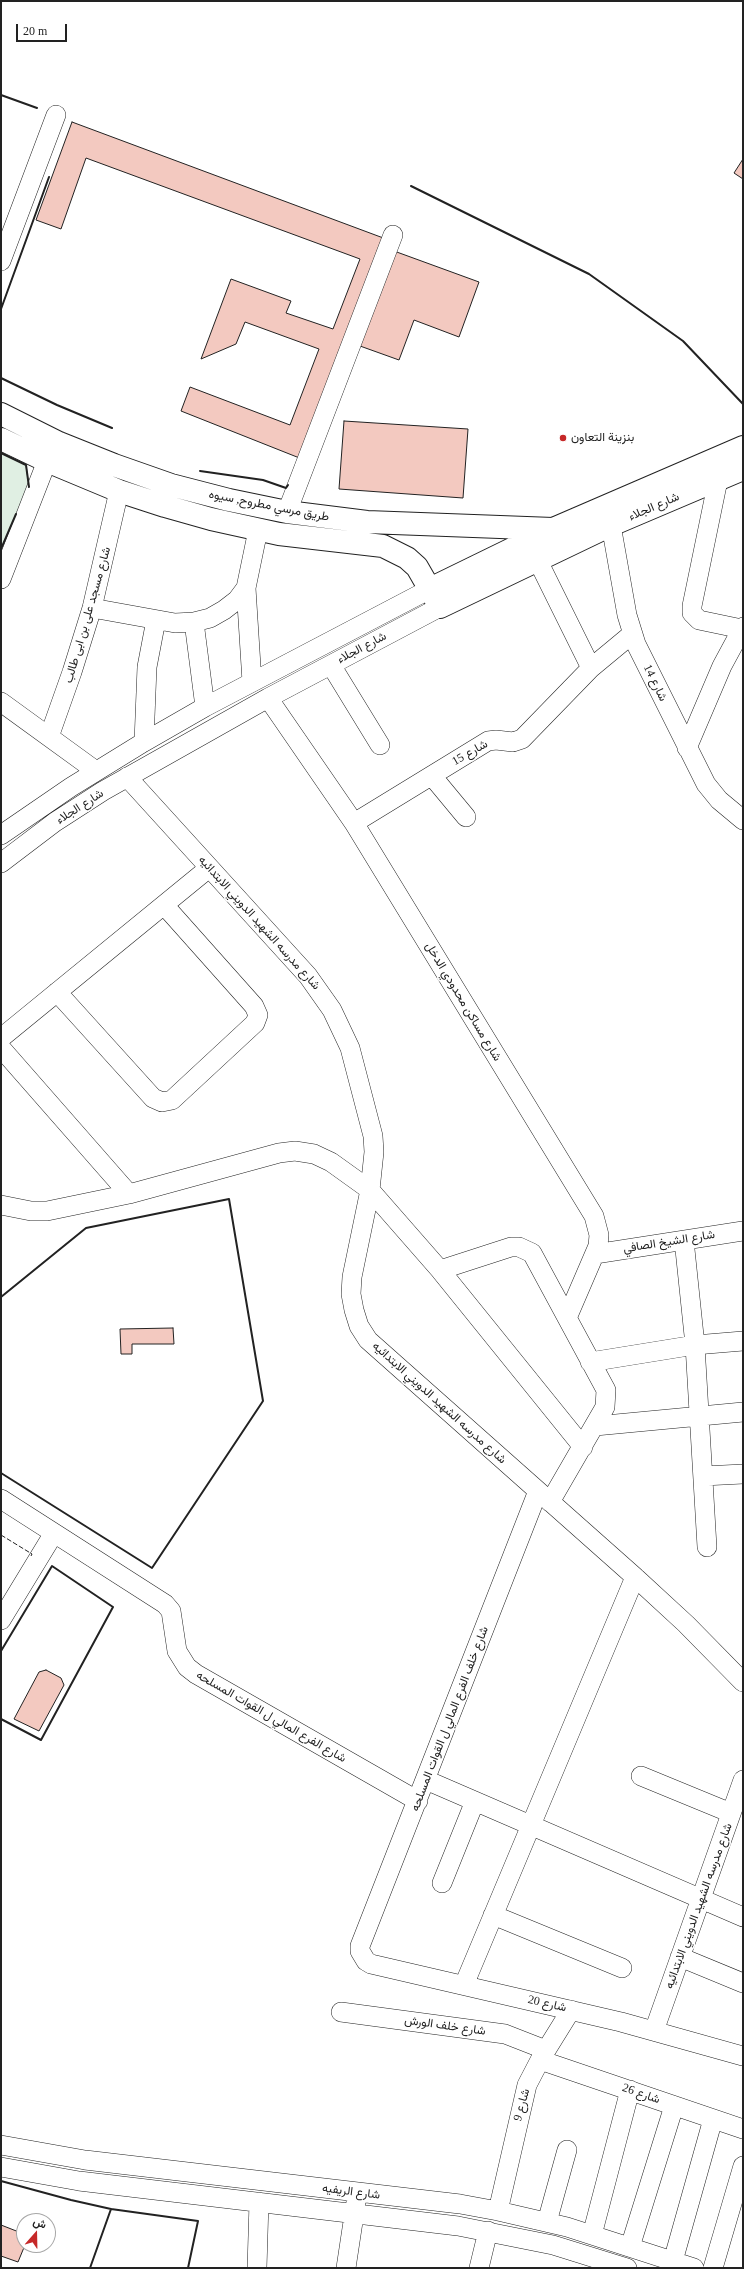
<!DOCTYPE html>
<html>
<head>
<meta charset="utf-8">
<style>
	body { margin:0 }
	#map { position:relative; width:744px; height:2269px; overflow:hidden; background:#fff; font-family:"Times New Roman",Vazirmatn,serif }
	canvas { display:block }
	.frame { position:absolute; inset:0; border:2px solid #222; pointer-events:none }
	.north { position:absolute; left:16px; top:2213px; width:40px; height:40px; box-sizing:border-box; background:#fff; border:1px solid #a7a7a7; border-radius:50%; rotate:20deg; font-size:11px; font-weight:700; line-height:16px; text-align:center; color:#222 }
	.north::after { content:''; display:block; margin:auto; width:14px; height:18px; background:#c62828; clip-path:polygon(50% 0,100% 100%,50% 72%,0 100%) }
	.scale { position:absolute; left:16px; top:24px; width:51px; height:18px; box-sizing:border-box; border:2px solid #222; border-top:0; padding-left:5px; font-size:12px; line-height:14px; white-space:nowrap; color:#222; -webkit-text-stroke:3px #fff; paint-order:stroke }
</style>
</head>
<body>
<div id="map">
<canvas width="744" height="2269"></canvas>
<div class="frame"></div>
<div class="north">ش</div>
<div class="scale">20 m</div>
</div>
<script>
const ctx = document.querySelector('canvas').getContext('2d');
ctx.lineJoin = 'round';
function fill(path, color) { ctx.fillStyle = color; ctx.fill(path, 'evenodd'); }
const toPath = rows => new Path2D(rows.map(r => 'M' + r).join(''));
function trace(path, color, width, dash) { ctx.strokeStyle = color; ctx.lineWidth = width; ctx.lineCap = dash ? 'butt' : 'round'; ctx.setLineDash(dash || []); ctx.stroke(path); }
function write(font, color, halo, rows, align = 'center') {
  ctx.font = font + ' "Times New Roman",Vazirmatn,serif'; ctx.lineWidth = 3; ctx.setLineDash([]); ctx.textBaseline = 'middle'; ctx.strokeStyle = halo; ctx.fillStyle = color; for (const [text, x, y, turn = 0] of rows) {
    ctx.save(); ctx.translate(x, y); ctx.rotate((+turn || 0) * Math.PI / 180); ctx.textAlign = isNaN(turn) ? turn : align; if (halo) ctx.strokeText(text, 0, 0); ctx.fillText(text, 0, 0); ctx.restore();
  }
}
const green = toPath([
	[1,453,26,465,29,487,1,549,1,453]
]);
fill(green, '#e0efe3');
trace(green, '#6f6f6f', 1);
const building = toPath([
	[72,122,386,239,302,459,181,411,190,387,290,425,319,349,245,322,236,344,201,359,231,279,291,301,286,313,333,329,360,259,86,158,61,229,36,220,72,122],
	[743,159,743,179,734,173,743,159],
	[394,251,479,282,459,337,414,320,399,360,360,346,394,251],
	[344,421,468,429,463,498,339,489,344,421],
	[173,1328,174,1344,132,1344,132,1354,121,1354,120,1329,173,1328],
	[46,1670,61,1678,64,1685,39,1731,14,1719,39,1672,46,1670],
	[1,2225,24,2234,25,2245,18,2262,1,2256,1,2225]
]);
fill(building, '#f3c9c0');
trace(building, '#222', 1);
const minor = toPath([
	[1,261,56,115],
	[718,480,692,606,692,613,699,620,742,629],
	[287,512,393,235],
	[611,525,627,615,636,644,706,784,719,800,743,820],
	[537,559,591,668],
	[1,579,47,461],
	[246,588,252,682],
	[92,608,175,623,194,622,210,618,224,610,237,600,246,588,258,530],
	[194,622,205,707],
	[331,665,380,745],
	[268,698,354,823,594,1216,599,1235,598,1246,567,1318],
	[1,702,96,771],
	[49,737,72,672,92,608,119,491],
	[144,742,147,667,156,620],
	[687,748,722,666,743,627],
	[432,776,466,817],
	[127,777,308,976,332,1010,350,1048,373,1136,374,1152,370,1190,352,1277,351,1294,354,1310,359,1326,368,1340,635,1577,686,1624,743,1682],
	[354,823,488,741,496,740,513,742,522,739,591,668,632,634],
	[1,835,71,787,144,742,205,707,430,589],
	[1,863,55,822,103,791,268,698,440,607],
	[57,992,153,1098,162,1102,172,1100,255,1023,258,1015,254,1006,164,905],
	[1,1038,209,868],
	[1,1048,129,1194],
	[1,1205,31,1211,47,1211,129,1194,279,1153,295,1151,314,1154,331,1162,370,1190,440,1270,583,1447],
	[684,1240,695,1345,707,1547],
	[595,1254,743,1231],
	[440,1270,511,1247,519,1247,532,1253,606,1390,605,1407,550,1502],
	[590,1362,695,1345,743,1341],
	[595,1426,743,1412],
	[703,1476,743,1474],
	[538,1491,360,1946,360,1951,366,1961,371,1964,621,2022,743,2056],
	[1,1499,165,1604,171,1611,177,1651,187,1667,196,1674,418,1801],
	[1,1620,54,1533],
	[641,1776,731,1813],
	[426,1780,743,1917],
	[442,1883,475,1801],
	[493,1915,622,1968],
	[680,1957,743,1983],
	[464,1985,635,1577],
	[341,2012,505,2034,546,2050],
	[654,2031,743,1780],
	[540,2060,743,2129],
	[1,2145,85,2160,460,2204,498,2211,567,2227,694,2268],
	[1,2167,79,2181,458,2226,553,2245,627,2268],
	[498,2211,527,2085,540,2060,571,2010],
	[547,2222,567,2150],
	[592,2235,630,2090],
	[630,2247,674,2106],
	[673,2261,713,2119],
	[257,2268,259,2202],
	[346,2268,356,2202],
	[479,2268,488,2231],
	[713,2268,743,2166]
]);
const major = toPath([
	[1,414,59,443,114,465,171,485,229,500,287,512,367,522,553,529],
	[1,439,47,461,119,491,165,506,211,519,279,534,383,546,407,558,417,567,440,607,611,525,743,469],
	[430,589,553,529,743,447]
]);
trace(minor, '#222', 20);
trace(major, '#222', 24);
trace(minor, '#fff', 19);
trace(major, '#fff', 22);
trace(toPath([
	[1,1535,32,1554,31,1556]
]), '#222', 1, [5, 2]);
trace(toPath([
	[1,95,37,108],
	[411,186,589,274,683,341,743,404],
	[1,309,49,177],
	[1,378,57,405,112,428],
	[1,453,26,465,29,487],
	[200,471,263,480,286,488,288,485],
	[1,549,16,514],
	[1,1297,86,1228,229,1199,263,1401,152,1568,1,1473],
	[1,1651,52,1566,113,1607,41,1740,1,1719],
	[1,2181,71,2200,111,2209,198,2221,188,2268],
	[90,2268,111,2209]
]), '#222', 2);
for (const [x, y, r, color] of [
	[563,438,4,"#c62828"]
]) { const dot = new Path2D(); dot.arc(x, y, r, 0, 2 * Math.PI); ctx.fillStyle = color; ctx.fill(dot); trace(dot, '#fff', 1.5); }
write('12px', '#222', '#fff', [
	["بنزينة التعاون",571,438]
], 'left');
write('12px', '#222', '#fff', [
	["طريق مرسي مطروح, سيوه",269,506,11],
	["شارع الجلاء",654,507,-23],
	["شارع مسجد على بن ابى طالب",88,615,-74],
	["شارع الجلاء",362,648,-28],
	["شارع 14",655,683,64],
	["شارع 15",470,753,-30],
	["شارع الجلاء",80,807,-33],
	["شارع مدرسه الشهيد الدويني الابتدائيه",259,923,48],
	["شارع مساكن محدودي الدخل",463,1002,59],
	["شارع الشيخ الصافي",669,1242,-9],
	["شارع مدرسه الشهيد الدويني الابتدائيه",439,1403,42],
	["شارع الفرع المالي ل القوات المسلحه",271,1717,30],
	["شارع خلف الفرع المالي ل القوات المسلحه",450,1719,-69],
	["شارع مدرسه الشهيد الدويني الابتدائيه",699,1906,-70],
	["شارع 20",547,2004,13],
	["شارع خلف الورش",445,2026,8],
	["شارع 26",641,2094,19],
	["شارع 9",522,2105,-75],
	["شارع الريفيه",351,2192,7]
]);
</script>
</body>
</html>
